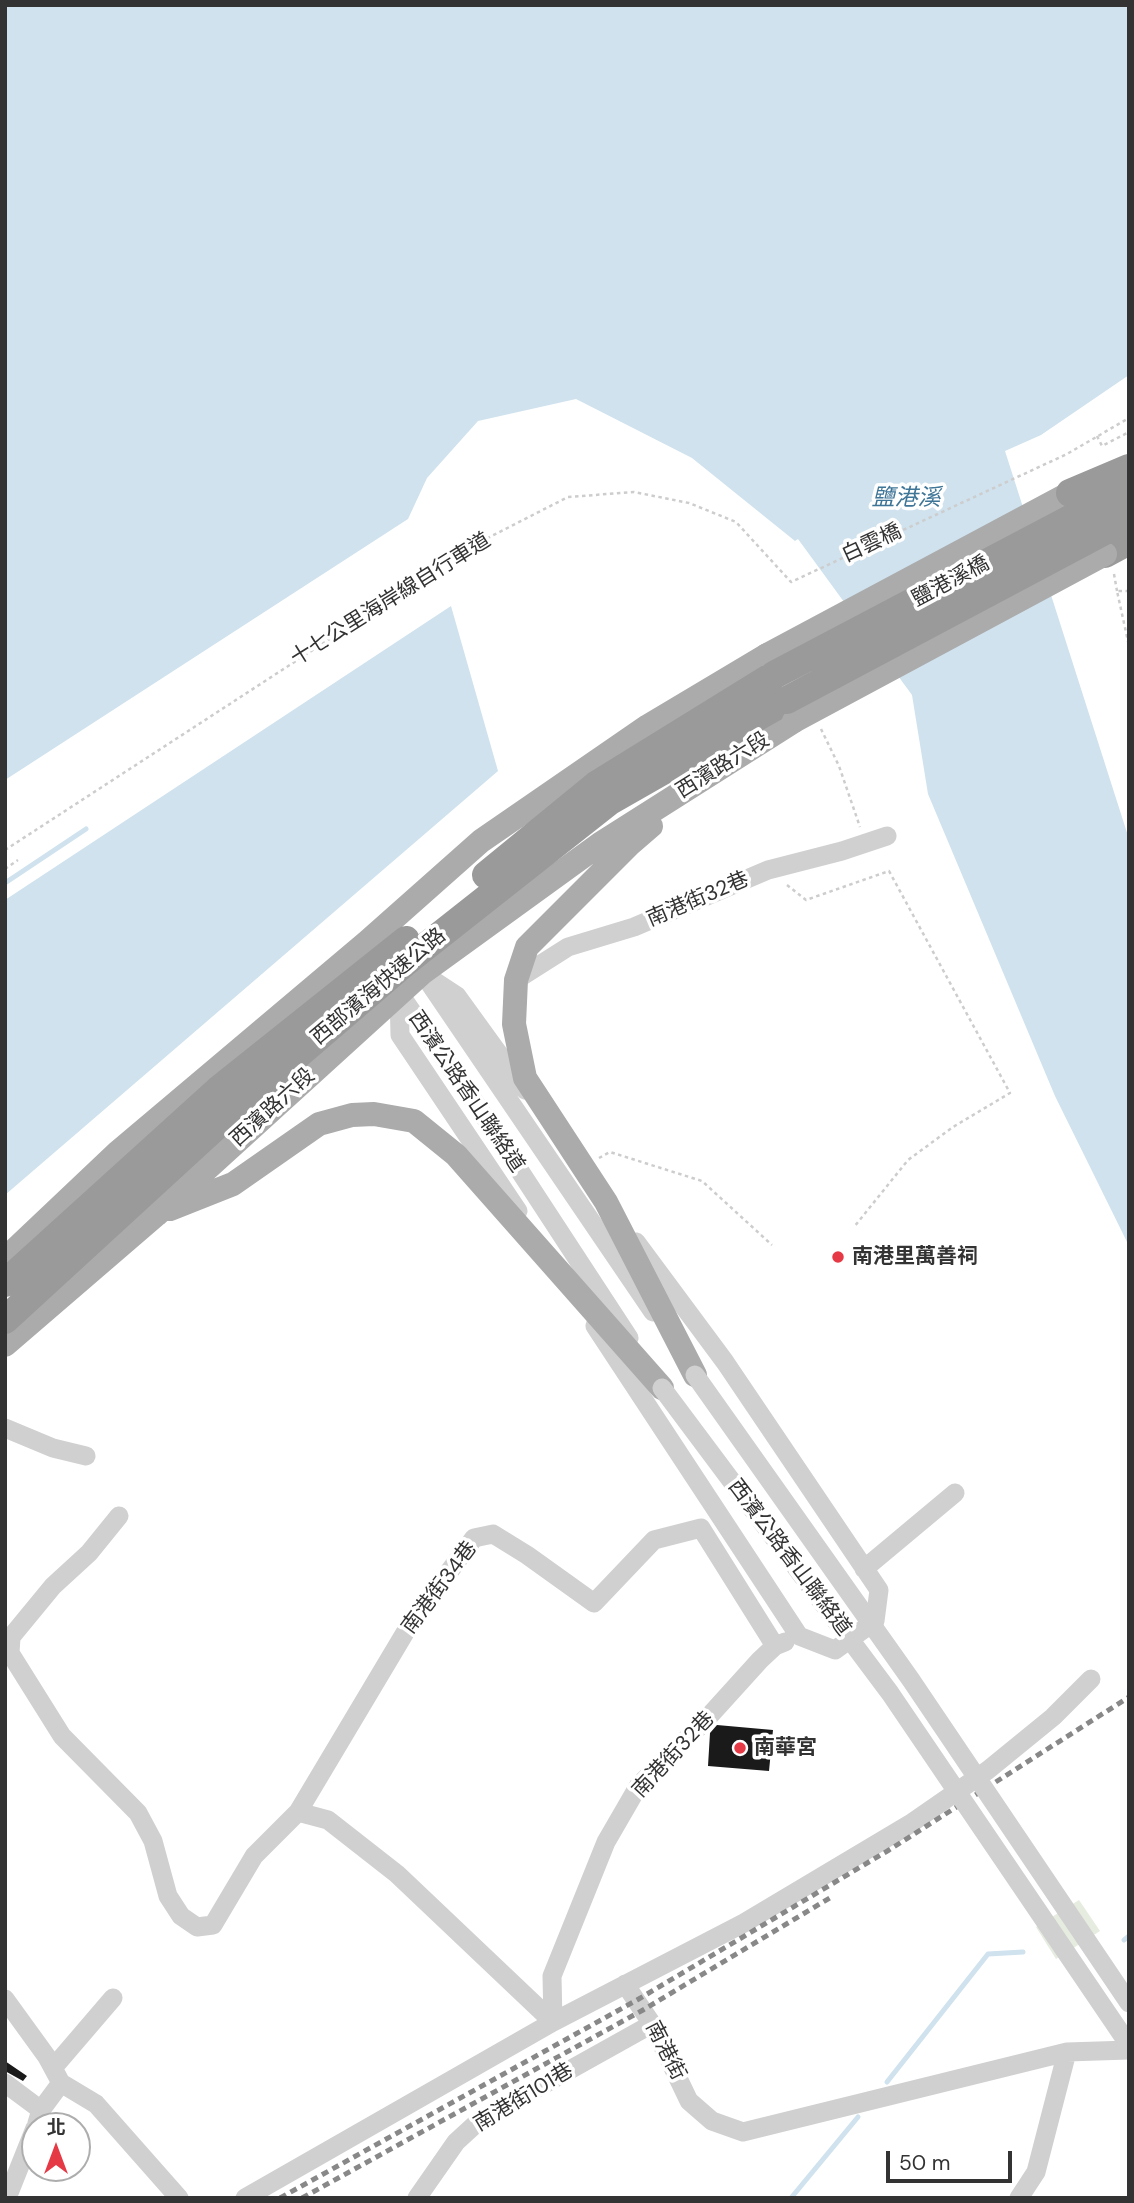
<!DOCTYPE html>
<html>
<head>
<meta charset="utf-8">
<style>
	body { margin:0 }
	#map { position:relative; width:1134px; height:2203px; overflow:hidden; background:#fff; font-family:"DM Sans","Noto Sans TC",sans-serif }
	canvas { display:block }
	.frame { position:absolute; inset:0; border:7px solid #333; pointer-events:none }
	.north { position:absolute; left:21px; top:2112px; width:70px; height:70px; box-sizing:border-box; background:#fff; border:2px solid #adadad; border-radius:50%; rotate:0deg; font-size:19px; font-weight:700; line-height:28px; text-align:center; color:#333 }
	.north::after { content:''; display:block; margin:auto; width:24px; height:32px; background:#e63946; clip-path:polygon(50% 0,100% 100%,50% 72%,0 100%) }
	.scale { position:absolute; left:886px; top:2151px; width:126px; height:32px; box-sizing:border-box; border:4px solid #333; border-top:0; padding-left:9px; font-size:21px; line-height:24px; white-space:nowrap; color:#333; -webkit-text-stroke:5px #fff; paint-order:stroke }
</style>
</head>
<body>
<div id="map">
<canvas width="1134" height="2203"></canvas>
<div class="frame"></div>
<div class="north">北</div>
<div class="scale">50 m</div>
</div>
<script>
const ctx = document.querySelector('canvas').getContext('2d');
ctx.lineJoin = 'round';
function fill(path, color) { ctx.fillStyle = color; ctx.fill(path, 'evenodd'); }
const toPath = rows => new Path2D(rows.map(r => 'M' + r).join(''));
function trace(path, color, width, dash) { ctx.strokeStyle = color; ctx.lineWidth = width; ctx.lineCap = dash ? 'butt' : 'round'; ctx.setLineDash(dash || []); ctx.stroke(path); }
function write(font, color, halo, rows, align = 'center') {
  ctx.font = font + ' "DM Sans","Noto Sans TC",sans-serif'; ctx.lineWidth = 7; ctx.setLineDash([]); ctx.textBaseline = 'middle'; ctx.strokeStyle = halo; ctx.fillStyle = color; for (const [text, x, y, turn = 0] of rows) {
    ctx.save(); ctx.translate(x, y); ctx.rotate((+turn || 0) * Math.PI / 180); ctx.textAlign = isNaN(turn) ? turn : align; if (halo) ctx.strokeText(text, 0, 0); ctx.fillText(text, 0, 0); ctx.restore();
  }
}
fill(toPath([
	[1079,1900,1100,1931,1056,1959,1036,1927]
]), '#e6ecdf');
fill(toPath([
	[5,5,1129,5,1129,375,1041,435,1005,451,1129,839,1129,1246,1055,1096,928,794,912,695,798,539,795,541,692,458,576,399,478,421,427,478,408,519,5,780],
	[451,606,498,771,5,1195,5,900]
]), '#cfe2ee');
trace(toPath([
	[5,883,86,829],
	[1124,1940,1129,1936],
	[887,2082,988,1954,1023,1952],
	[791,2198,858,2117]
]), '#cfe2ee', 5);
fill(toPath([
	[717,1725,773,1730,769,1771,708,1766,710,1733],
	[5,2061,27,2076,23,2081,5,2071]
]), '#1a1a1a');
trace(toPath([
	[1097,436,1102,446,1129,432],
	[1114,574,1117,591],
	[1129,591,1117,591,1129,646],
	[821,729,839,766,860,827],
	[5,850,476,544,568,497,634,492,689,503,736,522,791,582,1067,454,1129,418],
	[5,869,18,860],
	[787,885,806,900,889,871,1010,1093,953,1127,908,1160,854,1227],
	[599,1158,610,1152,702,1181,772,1245]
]), '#cdcdcd', 2.5, [3.5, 3.5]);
trace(toPath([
	[422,973,457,996,525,1090],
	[516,980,568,947,634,927,768,870,842,851,887,836],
	[428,981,653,1312],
	[399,993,400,1035,518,1211],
	[399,993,478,1107,629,1338],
	[595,1326,799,1636,835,1650,875,1621,879,1590,725,1362,636,1242],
	[5,1428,53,1448,86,1456],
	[119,1516,89,1553,53,1586,11,1637,10,1653,62,1736,138,1813,153,1841,168,1896,181,1916,197,1927,213,1925,254,1856,298,1812,328,1820,397,1874,553,2022],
	[864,1569,955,1493],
	[298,1812,409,1626,474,1538,493,1534,527,1555,594,1603,654,1540,701,1528,775,1646],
	[625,1984,652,2024,689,2101,712,2121,743,2132,1067,2052,1129,2050],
	[5,1999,47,2057,61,2083],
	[553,2022,552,1976,606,1842,639,1785,702,1724,760,1660,775,1646,785,1642],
	[53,2068,113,1998],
	[5,2083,41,2110,37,2123],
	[41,2110,61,2083,96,2104,179,2198],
	[7,2198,35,2128],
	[245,2198,553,2022,744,1923,910,1824,988,1770,1053,1717,1091,1679],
	[417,2198,456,2142,480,2120,652,2024],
	[1019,2198,1036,2172,1067,2052]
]), '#d0d0d0', 19);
trace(toPath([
	[651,826,629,845,527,947,516,980,514,1024,525,1078,606,1202,695,1375],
	[170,1209,233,1184,319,1124,352,1115,374,1114,414,1121,456,1155,662,1388],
	[5,1259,117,1153,366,943,481,841,648,726,767,655],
	[5,1345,156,1215,422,973,600,844,794,721]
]), '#ababab', 24);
trace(toPath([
	[1105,554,1129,541],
	[486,875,596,785,774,675],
	[5,1283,218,1090,406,940],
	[5,1320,235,1109,406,962,610,801,787,700]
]), '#9a9a9a', 28);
trace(toPath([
	[280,2198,637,2000,889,1850,1129,1697],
	[302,2198,643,2010,833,1896]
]), '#888', 5, [7, 5]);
trace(toPath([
	[695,1375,911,1680,1129,2003],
	[662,1388,890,1693,1129,2045]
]), '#d0d0d0', 19);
trace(toPath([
	[767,655,1070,493],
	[794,721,1105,554]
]), '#ababab', 24);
trace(toPath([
	[1070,493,1129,468],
	[774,675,1129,488],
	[787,700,1129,518]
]), '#9a9a9a', 28);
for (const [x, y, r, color] of [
	[838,1257,7,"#e63946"],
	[740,1748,7,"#e63946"]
]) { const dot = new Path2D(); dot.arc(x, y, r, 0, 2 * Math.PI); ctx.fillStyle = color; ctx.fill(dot); trace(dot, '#fff', 2.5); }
write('21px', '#333', '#fff', [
	["白雲橋",872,544,-25],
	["鹽港溪橋",951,582,-28],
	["十七公里海岸線自行車道",391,600,-32],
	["西濱路六段",723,766,-32],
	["南港街32巷",698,900,-23],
	["西部濱海快速公路",379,987,-40],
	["西濱公路香山聯絡道",466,1092,56],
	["西濱路六段",273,1108,-42],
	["西濱公路香山聯絡道",789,1558,53],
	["南港街34巷",440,1588,-53],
	["南港街32巷",674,1755,-47],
	["南港街",665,2051,63],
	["南港街101巷",524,2098,-31]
]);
write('bold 21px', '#333', '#fff', [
	["南港里萬善祠",852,1257],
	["南華宮",754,1748]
], 'left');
write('italic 23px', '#3f7597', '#fff', [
	["鹽港溪",906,499]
]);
</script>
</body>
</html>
